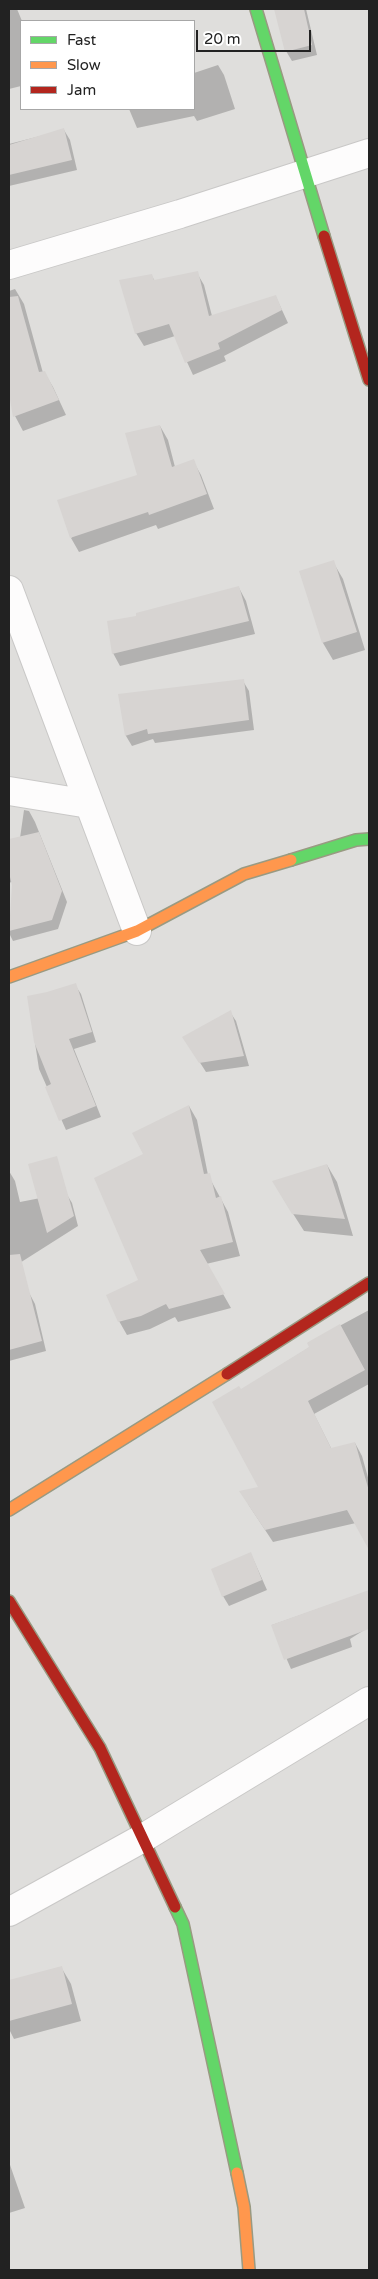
<!DOCTYPE html>
<html>
<head>
<meta charset="utf-8">
<style>
	body { margin:0 }
	#map { position:relative; width:378px; height:2279px; overflow:hidden; background:#f0eeeb; font-family:"Varela Round",sans-serif }
	canvas { display:block }
	.frame { position:absolute; inset:0; border:10px solid #222; pointer-events:none }
	.legend { position:absolute; left:20px; top:20px; width:175px; height:90px; box-sizing:border-box; background:#fff; border:1px solid #a7a7a7; margin:0; padding:6px 9px; list-style:none; font-size:15px; color:#222 }
	.legend li { display:flex; align-items:center; gap:10px; height:25px }
	.legend b { width:25px; border:1px solid #a7a7a7 }
	.scale { position:absolute; left:196px; top:30px; width:115px; height:22px; box-sizing:border-box; border:2px solid #222; border-top:0; padding-left:6px; font-size:15px; line-height:18px; white-space:nowrap; color:#222; -webkit-text-stroke:4px #fff; paint-order:stroke }
</style>
</head>
<body>
<div id="map">
<canvas width="378" height="2279"></canvas>
<div class="frame"></div>
<ul class="legend">
<li><b style="height:6px;background:#63d668"></b>Fast</li>
<li><b style="height:6px;background:#ff974d"></b>Slow</li>
<li><b style="height:6px;background:#b3261e"></b>Jam</li>
</ul>
<div class="scale">20 m</div>
</div>
<script>
const ctx = document.querySelector('canvas').getContext('2d');
ctx.lineJoin = 'round';
function fill(path, color) { ctx.fillStyle = color; ctx.fill(path, 'evenodd'); }
const toPath = rows => new Path2D(rows.map(r => 'M' + r).join(''));
function trace(path, color, width, dash) { ctx.strokeStyle = color; ctx.lineWidth = width; ctx.lineCap = dash ? 'butt' : 'round'; ctx.setLineDash(dash || []); ctx.stroke(path); }
fill(toPath([
	[9,9,369,9,369,2270,9,2270],
	[21,21,194,21,194,109,21,109]
]), '#dfdedc');
fill(toPath([
	[9,9,17,9,22,21,21,86,9,89],
	[276,9,306,9,317,55,292,61,286,51],
	[218,65,224,75,235,109,197,121,194,116,137,128,129,109,194,109,194,73],
	[64,130,70,140,77,170,9,186,9,144],
	[197,273,204,285,212,316,276,297,288,323,224,356,226,361,193,375,175,336,144,346,136,333,151,275,155,281],
	[15,289,24,304,43,373,44,372,53,387,66,415,23,431,15,416,9,388,9,291],
	[160,426,168,440,175,467,193,461,201,475,214,509,158,529,156,525,79,552,71,538,139,476],
	[333,562,343,579,365,650,333,660,323,643,301,572],
	[239,588,246,601,255,634,120,666,113,653,138,617],
	[243,681,249,691,254,730,155,743,153,739,132,746,126,736,120,696],
	[24,810,29,811,35,822,67,902,58,929,13,941,9,933,14,881,9,883,9,840,20,838],
	[75,985,81,994,96,1042,74,1049,101,1117,66,1130,39,1069,28,997,47,994],
	[230,1012,236,1021,249,1066,206,1072,190,1047],
	[189,1106,197,1120,208,1175,228,1212,240,1256,206,1264,231,1308,178,1322,175,1317,150,1329,127,1335,119,1321,140,1281,144,1154],
	[327,1165,337,1182,353,1236,304,1231,283,1198],
	[9,1171,15,1181,20,1202,66,1193,72,1203,78,1226,15,1266,35,1304,46,1351,9,1361],
	[369,1310,369,1384,314,1414,332,1450,355,1443,362,1456,369,1481,369,1520,273,1542,248,1504,260,1487,240,1391,310,1347,308,1343],
	[251,1554,267,1590,229,1606,223,1596],
	[369,1591,369,1627,350,1639,352,1647,291,1669,272,1625],
	[61,1967,71,1984,81,2021,14,2039,9,2029,9,1981],
	[9,2162,25,2208,9,2213]
]), '#0003');
fill(toPath([
	[274,9,304,9,312,45,285,52],
	[64,128,72,160,9,175,9,145],
	[198,271,209,316,276,295,282,310,218,343,220,349,185,363,169,324,135,334,119,280,152,274,154,280],
	[18,296,39,372,45,371,59,400,13,417,9,394,9,297],
	[160,425,172,467,194,459,207,494,149,515,148,512,70,538,57,500,137,475,125,433],
	[334,560,357,632,322,643,299,571],
	[239,586,249,621,112,654,107,621,136,616,136,613],
	[244,679,249,720,148,734,147,729,125,736,118,694],
	[39,832,62,891,52,920,9,931,12,885,9,873,9,839],
	[76,983,92,1032,69,1039,96,1106,59,1121,45,1087,51,1084,34,1042,27,996,47,992],
	[231,1010,244,1056,199,1063,182,1037],
	[189,1105,204,1174,210,1173,216,1198,221,1196,233,1242,200,1250,225,1294,169,1309,166,1304,141,1316,118,1322,106,1295,138,1280,94,1178,143,1154,132,1133],
	[57,1156,74,1216,47,1233,28,1164],
	[327,1164,345,1219,292,1214,272,1181],
	[20,1254,42,1341,9,1350,9,1255],
	[340,1324,365,1370,308,1401,331,1448,355,1442,369,1491,369,1550,347,1510,265,1530,239,1491,258,1487,212,1402,239,1386,241,1389,309,1347,307,1343,310,1341],
	[251,1552,262,1580,222,1597,211,1569],
	[369,1590,369,1629,284,1660,271,1625],
	[62,1966,72,2004,9,2021,9,1980]
]), '#d7d4d2');
const street = toPath([
	[9,265,180,214,369,153],
	[9,590,137,931],
	[9,791,89,804],
	[9,1912,143,1838,369,1701]
]);
const fast = toPath([
	[256,9,324,236],
	[291,860,356,840,369,839],
	[175,1907,183,1924,237,2173]
]);
const slow = toPath([
	[9,977,137,931,244,874,291,860],
	[9,1510,227,1374],
	[237,2173,244,2207,249,2270]
]);
const jam = toPath([
	[324,236,369,380],
	[227,1374,369,1283],
	[9,1601,100,1748,175,1907]
]);
trace(street, '#c9c8c7', 30);
trace(fast, '#999a82', 14);
trace(slow, '#999a82', 14);
trace(jam, '#999a82', 14);
trace(street, '#fdfcfc', 28);
trace(fast, '#63d668', 11);
trace(slow, '#ff974d', 11);
trace(jam, '#b3261e', 11);
</script>
</body>
</html>
